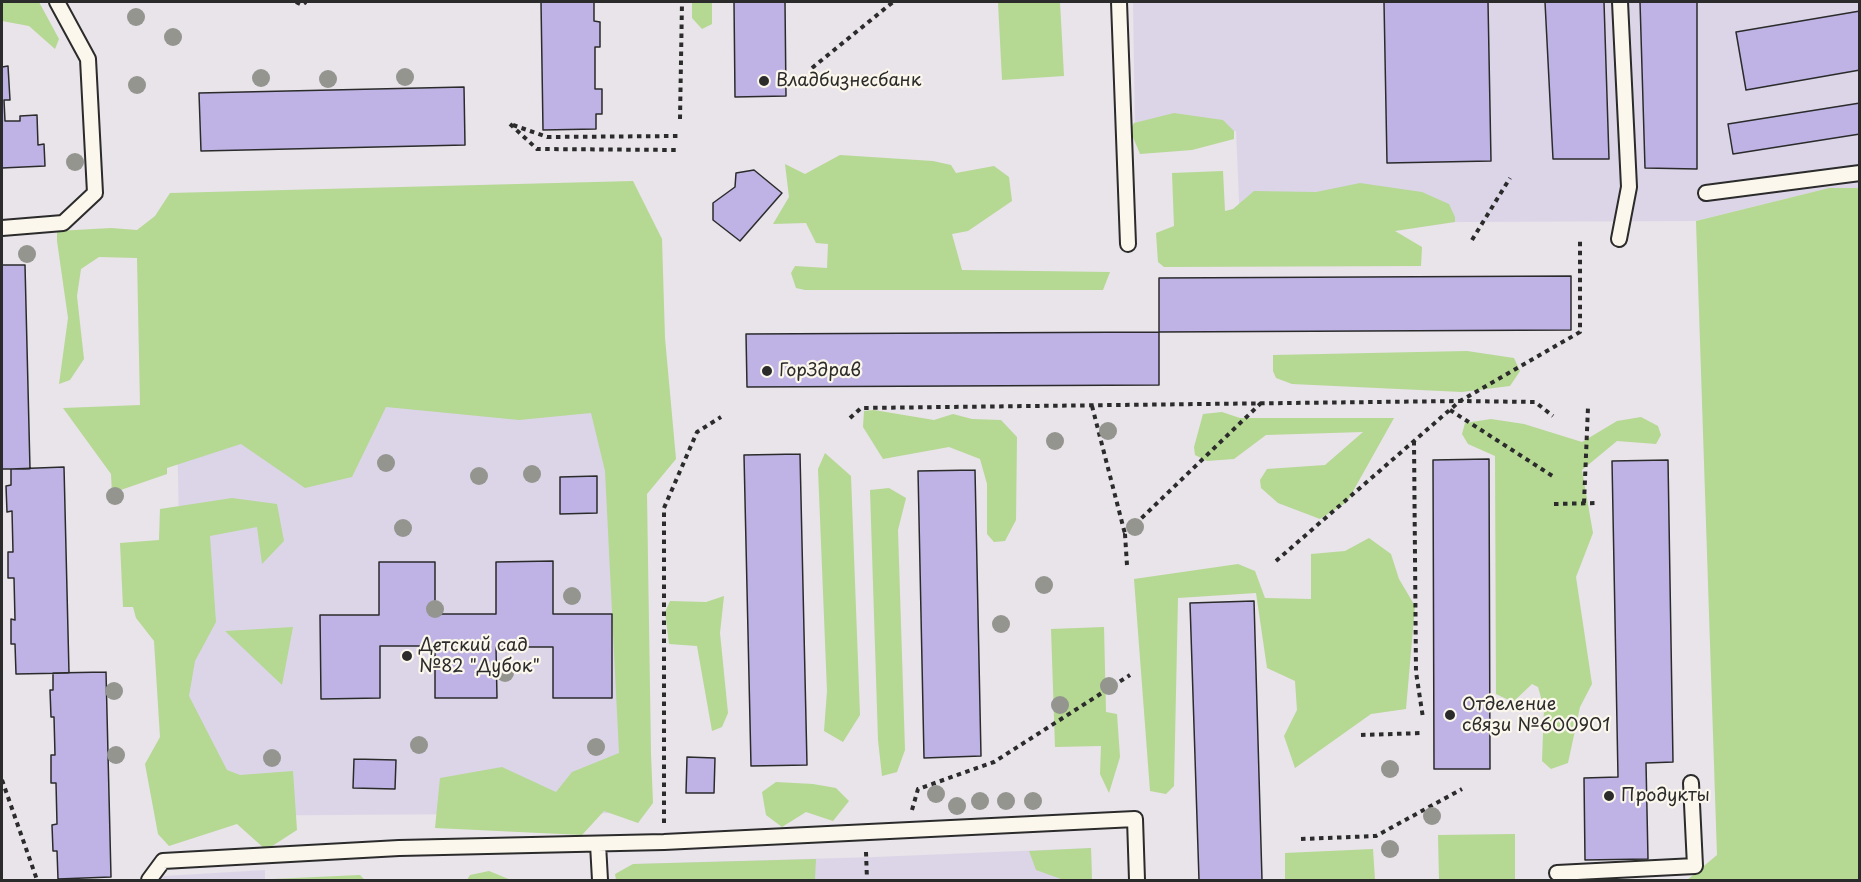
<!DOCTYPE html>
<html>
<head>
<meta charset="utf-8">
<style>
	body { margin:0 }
	#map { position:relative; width:1861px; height:882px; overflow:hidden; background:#e9e3ea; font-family:"Playpen Sans",sans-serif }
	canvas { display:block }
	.frame { position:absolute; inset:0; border:3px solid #2b2b2b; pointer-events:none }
</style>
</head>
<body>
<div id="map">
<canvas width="1861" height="882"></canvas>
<div class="frame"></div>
</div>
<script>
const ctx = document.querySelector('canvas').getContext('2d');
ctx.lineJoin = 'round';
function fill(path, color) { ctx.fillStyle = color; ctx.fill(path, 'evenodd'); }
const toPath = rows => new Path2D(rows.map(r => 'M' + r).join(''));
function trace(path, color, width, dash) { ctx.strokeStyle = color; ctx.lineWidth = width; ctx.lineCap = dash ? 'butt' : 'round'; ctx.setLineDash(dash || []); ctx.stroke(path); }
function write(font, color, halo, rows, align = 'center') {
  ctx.font = font + ' "Playpen Sans",sans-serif'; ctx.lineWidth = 4.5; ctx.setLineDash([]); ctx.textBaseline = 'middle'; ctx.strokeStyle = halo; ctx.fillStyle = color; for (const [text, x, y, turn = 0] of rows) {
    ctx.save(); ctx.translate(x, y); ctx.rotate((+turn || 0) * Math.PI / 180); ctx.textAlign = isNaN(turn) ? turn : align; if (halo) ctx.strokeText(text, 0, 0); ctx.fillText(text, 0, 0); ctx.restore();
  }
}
fill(toPath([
	[1133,2,1859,2,1859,188,1829,188,1696,221,1240,223,1236,131,1135,133],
	[635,361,631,813,184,816,176,363],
	[1091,848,1092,880,633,880,633,864,875,857],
	[265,870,265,880,161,880,164,876]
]), '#dcd5e8');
fill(toPath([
	[2,2,39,2,59,39,55,49,29,26,2,21],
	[692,2,712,2,712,24,702,29,692,18],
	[998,2,1060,2,1064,76,1002,80],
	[1174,113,1223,120,1234,131,1234,139,1192,150,1140,154,1130,130,1134,123],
	[840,155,933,161,951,165,956,173,994,166,1009,177,1012,201,968,231,952,234,962,270,1110,272,1103,290,805,290,796,288,791,273,795,266,827,268,828,244,816,243,806,223,773,224,789,197,785,164,805,174],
	[1223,171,1225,211,1233,209,1254,191,1316,192,1360,183,1422,192,1449,204,1455,217,1455,222,1395,231,1422,247,1421,266,1164,267,1158,262,1156,233,1174,226,1172,173],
	[633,181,662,239,665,338,676,459,647,494,651,754,653,803,638,823,604,811,582,835,435,828,440,778,502,767,556,792,572,772,619,753,605,471,591,413,519,420,386,407,352,477,305,488,241,444,167,468,167,474,112,493,111,474,63,408,140,405,137,258,99,257,81,269,77,296,84,359,70,380,59,384,68,318,57,241,57,231,111,228,137,230,155,216,170,193],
	[1829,188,1859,188,1859,880,1687,880,1717,855,1696,221],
	[1467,351,1514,358,1520,371,1510,386,1462,392,1292,384,1276,378,1273,371,1273,355],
	[874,410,934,420,953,414,972,419,1001,420,1017,437,1016,520,1005,541,994,542,987,534,987,484,980,459,949,447,883,459,863,427,864,411],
	[1222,412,1240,418,1394,418,1347,502,1320,519,1278,503,1261,488,1260,480,1267,469,1325,465,1363,432,1266,435,1234,459,1207,461,1195,455,1194,447,1203,414],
	[1641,417,1658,426,1661,435,1656,444,1617,441,1582,470,1593,533,1576,577,1592,684,1580,707,1568,763,1551,769,1542,761,1544,708,1538,687,1532,684,1513,702,1496,694,1495,456,1468,444,1462,434,1465,423,1491,419,1524,424,1582,442,1617,421],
	[825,453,851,476,860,715,843,742,824,731,827,691,818,469],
	[889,488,906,498,898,530,905,750,897,772,882,776,878,740,870,490],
	[232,498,277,504,284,541,262,564,257,527,210,536,216,622,195,661,189,696,227,770,240,775,293,771,297,830,266,850,237,824,169,846,158,834,145,764,160,737,154,641,136,618,133,607,123,607,120,543,159,540,160,509],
	[1369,538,1391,554,1399,579,1415,606,1406,709,1371,714,1295,768,1284,736,1297,710,1295,681,1267,668,1256,593,1178,598,1174,786,1166,794,1150,791,1134,579,1238,564,1255,571,1265,598,1311,599,1311,554,1345,551],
	[724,596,720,633,728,713,722,727,712,731,697,646,669,644,665,612,670,601,706,602],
	[293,627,282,685,225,631],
	[1104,627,1106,712,1117,714,1120,757,1109,793,1100,774,1101,746,1055,747,1051,629],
	[776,782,813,784,836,788,849,801,833,821,806,812,782,827,766,815,762,792],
	[1515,834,1515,880,1439,880,1438,835],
	[1091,848,1092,880,1061,880,1061,879,1036,870,1029,851],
	[1373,849,1375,880,1285,880,1285,853],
	[816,859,815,880,616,880,615,874,633,864],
	[489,871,511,880,467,880,470,875],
	[360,875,365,880,271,880,272,879]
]), '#b5d893');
const building = toPath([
	[541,2,594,2,594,21,600,22,600,47,595,47,595,89,602,89,602,114,596,114,596,129,543,130,541,2],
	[734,2,785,2,786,96,735,97,734,2],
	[1384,2,1488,2,1491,161,1387,163,1384,2],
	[1545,2,1604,2,1609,159,1553,159,1545,2],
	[1640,2,1697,2,1697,169,1645,168,1640,2],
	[1860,11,1860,70,1746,90,1736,32,1860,11],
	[8,66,10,100,4,100,5,121,20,121,20,116,37,115,38,145,44,144,45,166,2,168,2,67,8,66],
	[464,87,465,145,201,151,199,93,464,87],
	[1860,103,1860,134,1733,154,1728,124,1860,103],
	[754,170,782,193,740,241,713,220,713,203,735,187,736,173,754,170],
	[2,265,25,265,30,469,2,469,2,265],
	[1571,276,1571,330,1159,332,1159,278,1571,276],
	[1159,332,1159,385,747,387,746,334,1159,332],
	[800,454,807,765,751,766,744,455,800,454],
	[1489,459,1490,769,1434,769,1433,460,1489,459],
	[1668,460,1673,762,1646,763,1648,859,1585,860,1584,778,1618,777,1612,461,1668,460],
	[64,467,69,673,16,674,15,644,11,644,11,619,15,620,14,578,8,578,8,552,13,552,12,511,7,512,6,486,11,485,11,469,64,467],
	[975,470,981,756,924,758,918,471,975,470],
	[597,476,597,513,560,514,560,477,597,476],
	[553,561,553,614,612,614,612,698,553,698,553,647,496,647,497,698,435,698,435,646,380,646,380,698,321,699,320,615,379,615,379,562,435,562,435,614,496,614,496,562,553,561],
	[1254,601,1262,880,1199,880,1190,603,1254,601],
	[106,672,111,877,58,879,57,851,53,851,52,825,57,824,56,783,51,783,51,755,55,755,54,717,51,717,50,690,53,690,53,673,106,672],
	[687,757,715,758,714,793,686,793,687,757],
	[354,759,396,760,395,789,353,788,354,759]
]);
fill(building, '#beb3e4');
trace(building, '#2b2b2b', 1.5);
const service = toPath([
	[1119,2,1128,244],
	[1706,193,1860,173],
	[2,228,63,223,95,193,88,59,57,2],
	[1619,239,1629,187,1620,2],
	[598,844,600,880],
	[1557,873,1695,866,1691,783],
	[149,880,163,861,399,848,664,842,1135,819,1137,880]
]);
trace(service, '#2b2b2b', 18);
trace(toPath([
	[296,2,302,5,306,2],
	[812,68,893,2],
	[680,119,682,2],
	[510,124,537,149,679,150],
	[513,125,547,137,679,136],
	[1472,240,1510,178],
	[1092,406,1125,534],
	[1450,410,1554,477],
	[850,418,861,408,1460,401,1535,402,1553,416],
	[1414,441,1416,672,1423,718],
	[1584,503,1588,407],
	[1554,504,1599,503],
	[1276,561,1460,401,1580,332,1580,239],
	[1127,565,1125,534,1261,403],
	[1361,735,1423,733],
	[2,780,37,880],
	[912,810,918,789,994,762,1130,675],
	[664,823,664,508,697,432,721,417],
	[1301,839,1376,836,1462,789],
	[866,852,867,880]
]), '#2b2b2b', 4, [4.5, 4.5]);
trace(service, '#fbf7ec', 14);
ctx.fillStyle = '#94958f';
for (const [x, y] of [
	[136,17],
	[173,37],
	[405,77],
	[261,78],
	[328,79],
	[137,85],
	[75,162],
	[27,254],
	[1108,431],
	[1055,441],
	[386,463],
	[532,474],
	[479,476],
	[115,496],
	[1135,527],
	[403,528],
	[1044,585],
	[572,596],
	[435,609],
	[1001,624],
	[505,673],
	[1109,686],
	[114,691],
	[1060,705],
	[419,745],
	[596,747],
	[116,755],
	[272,758],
	[1390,769],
	[936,794],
	[980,801],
	[1006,801],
	[1033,801],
	[957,806],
	[1432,816],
	[1390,849]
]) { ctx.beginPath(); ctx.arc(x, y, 9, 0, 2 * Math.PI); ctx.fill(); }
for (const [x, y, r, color] of [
	[764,81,6,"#2b2b2b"],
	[767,371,6,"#2b2b2b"],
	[407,656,6,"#2b2b2b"],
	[1450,715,6,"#2b2b2b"],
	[1609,796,6,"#2b2b2b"]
]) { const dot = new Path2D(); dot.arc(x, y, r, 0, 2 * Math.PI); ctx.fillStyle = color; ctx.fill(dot); trace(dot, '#fbf7ec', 2); }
write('18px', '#2b2b2b', '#fbf7ec', [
	["Владбизнесбанк",776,81],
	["ГорЗдрав",779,371],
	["Детский сад",419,646],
	["№82 \"Дубок\"",419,667],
	["Отделение",1462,705],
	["связи №600901",1462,726],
	["Продукты",1621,796]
], 'left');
</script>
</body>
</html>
